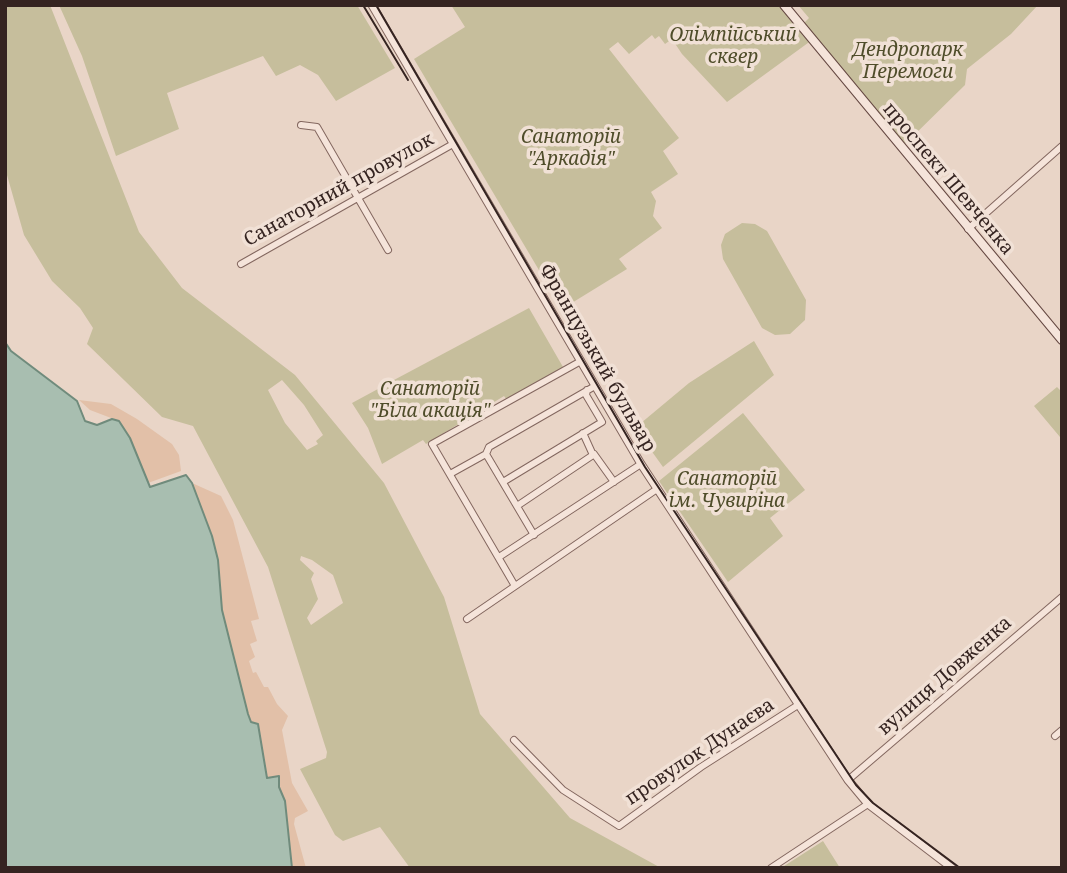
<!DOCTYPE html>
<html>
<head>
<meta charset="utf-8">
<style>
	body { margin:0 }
	#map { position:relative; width:1067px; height:873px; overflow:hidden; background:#e9d5c7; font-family:"Noto Serif",serif }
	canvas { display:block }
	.frame { position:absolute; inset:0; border:7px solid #352421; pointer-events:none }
</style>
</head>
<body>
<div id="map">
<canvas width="1067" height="873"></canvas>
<div class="frame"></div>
</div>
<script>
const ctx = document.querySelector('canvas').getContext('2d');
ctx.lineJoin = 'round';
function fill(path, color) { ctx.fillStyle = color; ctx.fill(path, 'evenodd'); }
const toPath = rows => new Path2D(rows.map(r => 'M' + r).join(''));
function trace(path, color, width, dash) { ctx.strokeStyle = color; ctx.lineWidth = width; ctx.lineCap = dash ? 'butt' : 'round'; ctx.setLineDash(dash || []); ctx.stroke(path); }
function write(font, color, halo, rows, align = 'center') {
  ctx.font = font + ' "Noto Serif",serif'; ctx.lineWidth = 7; ctx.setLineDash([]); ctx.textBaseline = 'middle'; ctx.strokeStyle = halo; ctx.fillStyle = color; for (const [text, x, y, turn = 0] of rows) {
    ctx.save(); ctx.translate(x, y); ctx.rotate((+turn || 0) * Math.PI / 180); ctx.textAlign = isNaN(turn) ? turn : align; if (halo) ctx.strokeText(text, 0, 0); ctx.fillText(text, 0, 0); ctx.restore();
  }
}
fill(toPath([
	[5,5,50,5,139,232,182,288,295,375,384,483,444,597,480,714,570,818,661,868,410,868,380,827,343,841,335,835,300,769,326,758,327,752,268,567,193,426,162,417,87,344,93,328,80,308,52,281,24,235,5,168],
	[282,380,304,405,323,435,316,441,318,444,307,450,285,423,268,390],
	[301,556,312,560,333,575,343,603,311,625,307,618,318,599,311,579,314,573,300,560],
	[59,5,357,5,395,68,336,101,318,75,300,65,276,76,263,56,167,93,179,129,116,156,82,56],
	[451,5,780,5,812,40,727,102,682,54,672,39,665,44,659,36,655,39,652,35,629,54,618,42,609,49,679,138,663,151,678,174,651,192,656,201,653,216,662,228,619,259,627,269,562,309,414,59,465,27],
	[798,5,1038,5,1011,34,967,69,965,85,902,147,802,25,809,18],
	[742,223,755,224,767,231,806,300,805,320,790,334,775,335,762,328,723,259,721,245,725,234],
	[529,308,563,367,507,400,504,396,426,444,423,440,382,464,368,428,352,403,389,383,395,383,394,380],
	[754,341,774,375,663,467,635,428,689,383],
	[1057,387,1062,392,1060,437,1034,406],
	[743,413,805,490,770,518,783,536,728,582,659,481],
	[823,841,840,868,781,868]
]), '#c6be9c');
fill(toPath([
	[79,400,111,404,137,419,172,444,179,455,181,471,148,483,130,438,119,421,90,410],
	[192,483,221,496,233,520,259,619,251,621,257,641,250,644,255,657,249,661,253,673,256,672,264,687,268,687,277,704,288,716,282,730,292,783,308,811,295,818,294,824,306,868,292,868,288,858,285,801,279,787,267,778,258,724,251,722,248,714,222,610,218,560,212,536]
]), '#e2c0a8');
const water = toPath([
	[5,342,11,351,77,401,85,421,97,425,112,419,119,421,130,438,150,487,186,475,192,483,212,536,218,560,222,610,248,714,251,722,258,724,267,778,279,776,279,787,285,801,292,868,5,868,5,342]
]);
fill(water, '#a8beb0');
trace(water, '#708b7c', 2);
const minor = toPath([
	[301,125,317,127,388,250],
	[968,229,1062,146],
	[241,264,453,144],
	[486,454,534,535],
	[594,454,614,482],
	[450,474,486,454,489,447,595,386],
	[503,482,602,422,586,395,587,390],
	[517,506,593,455,583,433],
	[499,557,641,464],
	[515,586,432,444,581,361],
	[467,619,657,489],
	[1055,736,1062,730],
	[514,740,563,790,619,826,701,767,798,705],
	[848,780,1062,597],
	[771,868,868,804]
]);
const tertiary = toPath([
	[372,5,641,464,848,780,868,804,952,868]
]);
const secondary = toPath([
	[784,5,1062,340]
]);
trace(minor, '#83675f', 8);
trace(tertiary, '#83675f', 9);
trace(secondary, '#654842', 10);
trace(minor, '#f5e4da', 6);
trace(tertiary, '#f5e4da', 7);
trace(secondary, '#f5e4da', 8);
trace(toPath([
	[363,5,408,80],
	[376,5,645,467,856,785,873,803,960,868]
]), '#352421', 2);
write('italic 19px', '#4f4d2a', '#f1e1d6', [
	["Олімпійський",733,36],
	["сквер",733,58],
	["Дендропарк",908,51],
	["Перемоги",908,73],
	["Санаторій",571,138],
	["\"Аркадія\"",571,160],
	["Санаторій",430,390],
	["\"Біла акація\"",430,412],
	["Санаторій",727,480],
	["ім. Чувиріна",727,502]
]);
write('19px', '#352421', '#f1e1d6', [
	["проспект Шевченка",948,179,50],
	["Санаторний провулок",339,190,-29],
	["Французький бульвар",597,358,60],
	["вулиця Довженка",945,676,-41],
	["провулок Дунаєва",700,752,-34]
]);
</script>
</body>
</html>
